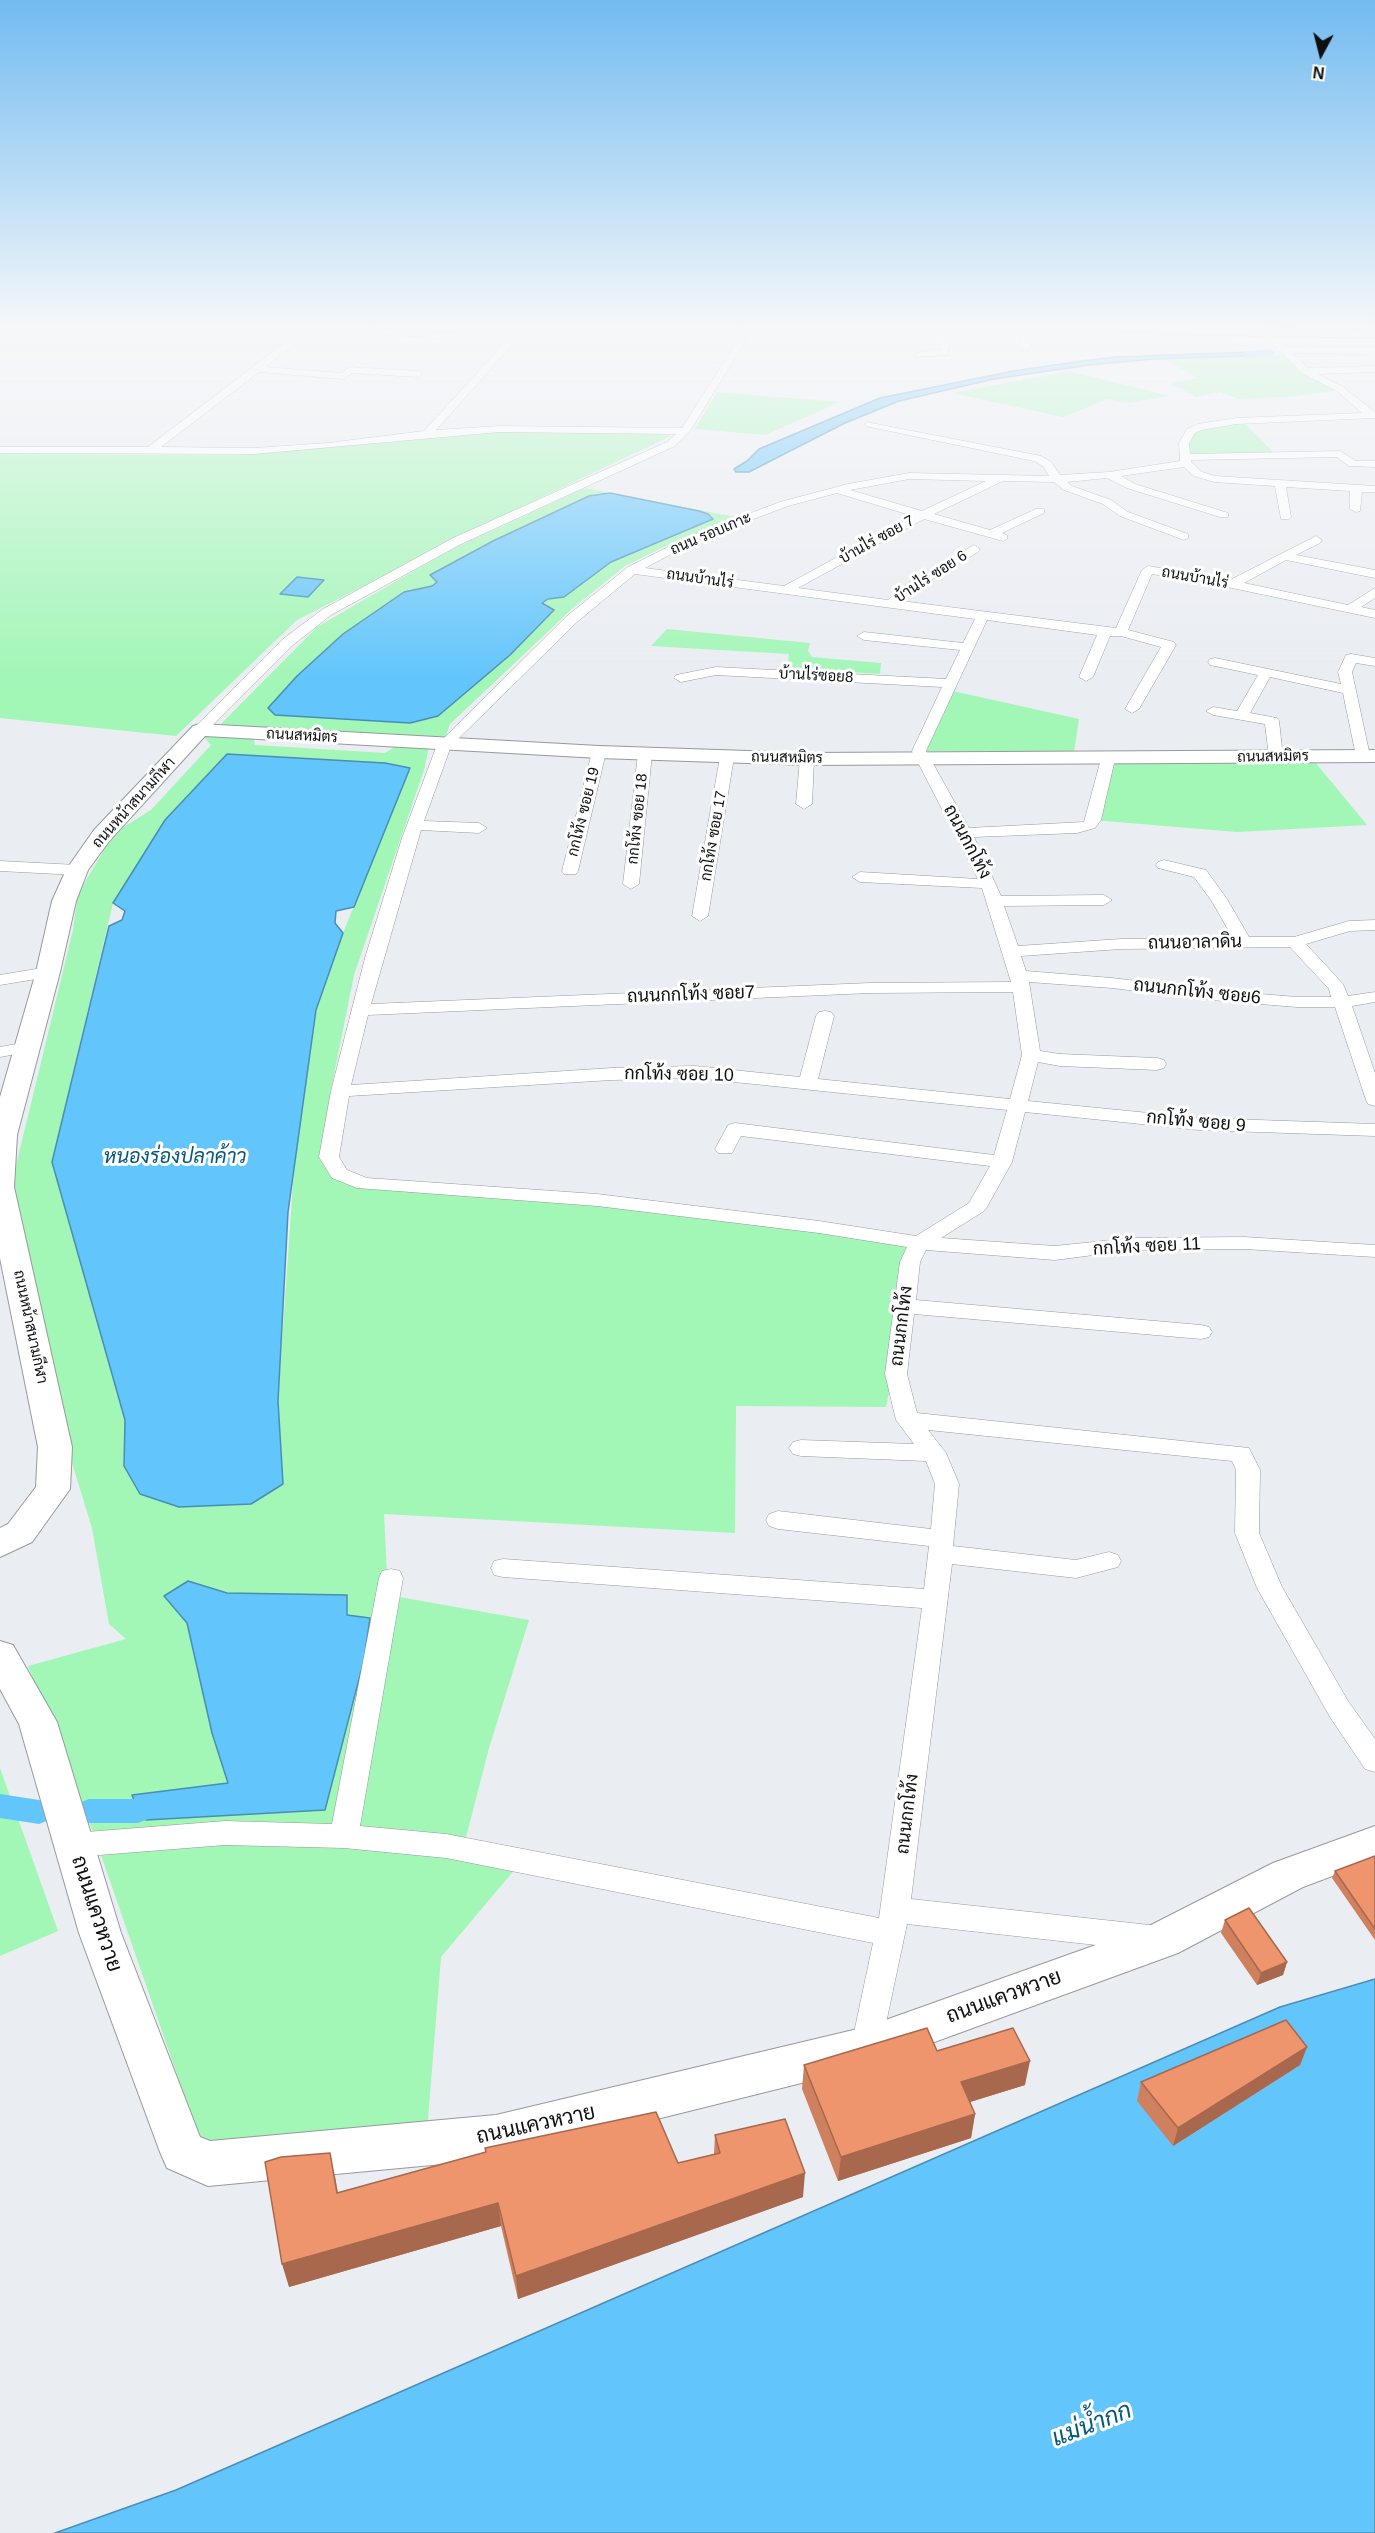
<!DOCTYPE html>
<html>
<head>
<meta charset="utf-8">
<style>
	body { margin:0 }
	#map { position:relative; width:1375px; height:2533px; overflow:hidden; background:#eaedf2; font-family:Helvetica,sans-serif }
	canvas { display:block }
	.north { position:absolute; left:1291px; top:24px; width:60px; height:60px; -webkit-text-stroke:4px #fff; paint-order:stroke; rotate:187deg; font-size:16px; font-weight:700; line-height:24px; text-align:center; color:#0e0f10 }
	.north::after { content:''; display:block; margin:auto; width:21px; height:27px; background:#0e0f10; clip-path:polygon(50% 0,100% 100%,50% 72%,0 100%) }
</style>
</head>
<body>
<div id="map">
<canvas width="1375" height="2533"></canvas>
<div class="north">N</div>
</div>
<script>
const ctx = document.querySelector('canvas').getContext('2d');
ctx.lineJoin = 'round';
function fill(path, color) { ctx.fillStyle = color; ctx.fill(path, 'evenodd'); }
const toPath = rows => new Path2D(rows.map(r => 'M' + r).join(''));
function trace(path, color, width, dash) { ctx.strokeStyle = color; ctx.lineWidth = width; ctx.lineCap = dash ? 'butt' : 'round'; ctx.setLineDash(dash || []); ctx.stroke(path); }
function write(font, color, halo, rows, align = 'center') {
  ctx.font = font + ' Helvetica,Sarabun,sans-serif'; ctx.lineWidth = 6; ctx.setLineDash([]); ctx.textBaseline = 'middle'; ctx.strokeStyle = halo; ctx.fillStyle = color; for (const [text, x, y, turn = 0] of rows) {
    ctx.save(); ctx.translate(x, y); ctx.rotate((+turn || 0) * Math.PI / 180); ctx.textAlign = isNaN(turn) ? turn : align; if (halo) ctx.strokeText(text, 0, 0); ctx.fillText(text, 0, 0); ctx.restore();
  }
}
fill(toPath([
	[1288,354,1303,371,1342,390,1287,397,1239,399,1220,392,1196,397,1170,383,1198,378,1165,360],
	[1069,371,1170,396,1129,403,1108,399,1063,417,952,393],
	[717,392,840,402,765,435,695,429],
	[1242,421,1276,455,1185,457,1191,431],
	[509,431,654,433,671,436,500,517,297,620,176,736,0,718,0,454,237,455],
	[585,488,741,518,664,547,625,566,574,607,450,724,445,738,229,727,221,724,317,627,450,550],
	[610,493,699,511,713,519,611,562,564,597,548,599,542,603,554,610,510,655,437,716,410,723,275,715,404,592,432,586,437,582,431,574,493,541,589,496],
	[667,629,810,643,808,651,812,657,881,663,880,674,787,668,789,654,651,646],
	[948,690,1079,719,1074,752,920,751],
	[253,735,255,745,385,753,398,745,429,747,424,770,354,975,331,1089,321,1159,364,1184,597,1200,919,1243,886,1407,736,1406,735,1533,384,1514,388,1595,529,1620,489,1748,463,1849,522,1861,441,1957,426,2144,208,2164,93,1832,28,1666,126,1639,109,1624,92,1528,68,1450,12,1182,73,930,78,894,114,833,151,810,211,745,203,736],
	[227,754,385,763,410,768,343,933,316,1010,294,1169,278,1401,283,1484,251,1504,179,1507,140,1494,124,1466,125,1421,52,1162,113,903],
	[1310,756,1367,825,1237,832,1093,820,1108,759],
	[0,1768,58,1931,0,1956]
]), '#a2f6b6');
const water = toPath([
	[1250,352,1245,356,1154,359,1089,365,994,379,899,401,845,423,749,472,736,472,734,469,747,461,759,449,880,398,1013,371,1082,361,1116,357,1250,352],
	[610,493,699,511,708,514,713,519,611,562,564,597,548,599,542,603,554,610,510,655,438,716,410,723,275,715,268,708,297,676,343,634,404,592,432,586,437,582,430,575,493,541,589,496,610,493],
	[297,577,324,580,308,597,280,594,297,577],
	[227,754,385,763,410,768,354,907,336,911,335,923,343,933,316,1010,288,1212,278,1401,283,1484,251,1504,179,1507,140,1494,124,1466,125,1420,52,1162,109,926,122,920,125,911,113,903,165,820,227,754],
	[188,1581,227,1593,347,1595,347,1615,370,1618,364,1660,325,1810,146,1820,138,1811,132,1795,228,1783,212,1733,187,1623,164,1596,188,1581],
	[1375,1979,1375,2533,55,2533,176,2490,1280,2007,1375,1979]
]);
fill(water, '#62c5fb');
trace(water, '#498eb4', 1.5);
fill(toPath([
	[1270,349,1275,352,1273,354,1247,357,1242,354,1247,351,1270,349],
	[0,1794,39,1800,49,1804,53,1812,49,1820,39,1824,0,1818,0,1794],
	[89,1799,138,1799,148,1803,152,1811,148,1819,138,1823,89,1823,79,1819,75,1811,79,1803,89,1799]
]), '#62c5fb');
const street = toPath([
	[309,324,468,334,473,337,468,340,313,330,265,367,341,373,350,367,418,371,423,374,418,377,352,373,343,379,259,372,161,447,254,448,328,443,424,431,522,324,531,324,436,430,499,426,682,428,742,333,681,330,676,327,678,325,745,328,747,324,756,324,690,431,675,446,461,544,331,615,293,645,205,733,195,733,193,730,195,727,283,639,323,609,453,538,667,442,676,434,499,432,254,454,0,453,0,447,148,447,309,324],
	[945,324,954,324,947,355,915,357,915,353,940,350,945,324],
	[1023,324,1032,324,1030,348,1025,351,1020,348,1023,324],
	[1259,331,1265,331,1286,347,1375,348,1375,354,1292,353,1308,368,1375,366,1375,372,1318,374,1343,387,1375,412,1375,418,1236,424,1201,430,1195,433,1189,443,1190,454,1340,451,1356,461,1375,461,1375,467,1349,466,1337,457,1191,460,1191,462,1202,472,1215,476,1375,486,1375,492,1362,492,1360,511,1356,512,1350,509,1350,491,1286,487,1291,517,1289,519,1281,519,1275,486,1214,482,1194,476,1184,467,1121,476,1135,484,1228,513,1228,517,1220,517,1127,488,1107,478,1067,482,1072,486,1111,500,1128,512,1188,534,1188,538,1184,540,1120,516,1103,504,1064,490,1054,482,1003,481,934,514,990,530,1036,509,1044,509,1044,513,1002,533,1007,535,1007,539,1003,541,924,519,798,588,888,600,908,583,974,545,980,549,978,552,916,589,901,601,1116,628,1142,570,1148,566,1230,580,1316,536,1322,540,1320,543,1296,555,1375,570,1375,578,1286,560,1244,583,1348,605,1375,588,1375,598,1361,607,1375,610,1375,618,1232,588,1152,574,1128,630,1174,642,1176,645,1139,709,1132,713,1125,709,1161,647,1121,636,1110,636,1093,677,1086,681,1079,677,1097,635,987,620,926,751,969,828,1084,822,1101,759,1108,755,1115,759,1101,820,1095,828,1077,833,974,837,1001,896,1104,895,1112,900,1104,905,1004,906,1018,946,1121,939,1233,938,1211,900,1194,877,1158,868,1156,865,1158,862,1164,860,1206,870,1227,899,1249,937,1294,937,1349,921,1375,920,1375,930,1350,931,1306,944,1343,984,1348,996,1375,992,1375,1002,1352,1006,1375,1073,1375,1106,1368,1104,1366,1100,1335,1007,1297,1007,1211,1000,1112,988,1029,982,1040,1051,1060,1054,1157,1058,1164,1060,1166,1064,1164,1068,1157,1070,1060,1066,1038,1062,1028,1101,1199,1118,1375,1124,1375,1136,1199,1130,1025,1112,1012,1162,987,1207,984,1211,941,1238,1055,1246,1132,1238,1244,1237,1375,1245,1375,1257,1244,1249,1132,1250,1055,1260,926,1250,920,1262,916,1300,1201,1325,1209,1327,1212,1332,1209,1337,1201,1339,914,1314,907,1374,917,1413,1249,1448,1260,1470,1259,1533,1282,1587,1348,1701,1375,1739,1375,1772,1365,1769,1330,1717,1257,1588,1235,1533,1236,1470,1232,1461,928,1430,946,1453,959,1484,953,1546,1076,1560,1109,1552,1118,1555,1121,1561,1118,1567,1076,1578,952,1564,911,1899,1150,1925,1160,1929,1165,1938,1160,1947,1150,1951,907,1924,881,2047,877,2057,866,2061,855,2057,851,2047,873,1943,446,1858,344,1848,225,1845,74,1857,64,1854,60,1845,64,1836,74,1833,225,1821,332,1824,379,1578,382,1571,391,1569,400,1571,403,1578,360,1826,446,1834,879,1918,922,1608,503,1577,494,1575,491,1568,494,1561,503,1559,924,1589,929,1546,778,1529,769,1526,766,1520,769,1514,778,1511,931,1529,935,1484,926,1461,801,1456,793,1454,789,1448,793,1442,801,1440,914,1444,896,1420,885,1374,900,1262,907,1247,819,1233,597,1206,357,1188,332,1178,319,1157,331,1091,365,958,402,838,437,745,567,616,628,567,690,536,780,502,848,484,909,473,1049,476,1043,466,1034,461,870,427,866,426,866,422,1041,456,1051,462,1060,475,1109,472,1180,461,1179,443,1187,429,1198,424,1236,418,1362,413,1337,391,1302,373,1281,352,1259,335,1259,331],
	[909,479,986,481,922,511,850,490,909,479],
	[837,493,913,516,784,586,645,568,698,540,788,506,837,493],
	[635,574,975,619,963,643,864,632,857,636,864,640,960,650,946,679,716,667,676,675,674,678,681,682,716,675,942,687,912,751,978,879,860,872,852,877,860,882,982,888,1011,982,870,983,371,1004,421,830,479,833,487,828,479,823,424,821,451,746,577,622,635,574],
	[1290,947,1329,989,1331,997,1297,997,1211,990,1112,978,1026,971,1021,956,1121,949,1290,947],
	[1013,992,1022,1055,1010,1099,818,1079,834,1016,831,1012,825,1011,819,1012,816,1016,800,1077,695,1066,612,1068,351,1085,368,1015,870,993,1013,992],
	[695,1078,1007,1110,994,1155,735,1123,728,1125,715,1149,718,1153,732,1153,741,1136,990,1166,969,1203,916,1236,819,1221,597,1194,367,1178,347,1170,339,1157,349,1096,612,1080,695,1078],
	[1351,654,1375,658,1375,666,1356,663,1352,672,1370,756,1368,759,1358,759,1356,756,1343,693,1270,677,1250,713,1277,718,1279,721,1283,757,1276,761,1269,757,1265,724,1213,715,1206,711,1213,707,1237,711,1258,675,1210,665,1208,662,1210,659,1215,658,1341,684,1338,672,1346,655,1351,654],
	[599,748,606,752,578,871,576,874,564,874,562,871,592,752,599,748],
	[645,750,652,754,639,884,631,889,623,884,638,754,645,750],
	[727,753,734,757,708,916,700,921,692,916,720,757,727,753],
	[807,755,814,759,812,804,804,809,796,804,800,759,807,755],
	[0,861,77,865,85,870,77,875,0,871,0,861],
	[48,967,54,968,57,972,54,976,0,985,0,975,48,967],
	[27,1042,33,1043,36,1047,33,1051,0,1057,0,1047,27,1042]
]);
const secondary = toPath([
	[1063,324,1375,330,1375,338,1176,334,1069,328,1063,324],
	[200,724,599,746,807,753,1375,750,1375,762,807,765,599,758,205,736,110,840,88,870,76,901,60,972,17,1135,14,1187,72,1447,70,1489,32,1542,0,1557,0,1528,8,1524,36,1487,38,1447,0,1258,0,1097,36,972,52,901,66,870,94,830,193,726,200,724],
	[0,1641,13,1645,57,1722,121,1933,200,2137,210,2141,496,2115,866,2027,1149,1926,1273,1863,1375,1826,1375,1860,1303,1887,1178,1953,866,2067,496,2159,208,2186,167,2168,160,2152,79,1933,19,1724,0,1689,0,1641]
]);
trace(street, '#97999d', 1);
trace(secondary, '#97999d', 2);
fill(street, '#fff');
fill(secondary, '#fff');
fill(toPath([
	[1375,1856,1375,1940,1332,1878,1335,1871],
	[1225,1920,1287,1962,1283,1975,1257,1985,1221,1933],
	[1307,2047,1300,2065,1173,2146,1137,2101,1141,2082],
	[937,2051,1025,2085,970,2102,975,2114,971,2138,838,2181,802,2089,804,2065],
	[715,2135,803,2197,518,2299,501,2226,289,2287,335,2176,338,2193,678,2163,714,2154]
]), '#ce805f');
fill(toPath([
	[1287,1962,1283,1975,1257,1985,1261,1973],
	[1307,2047,1300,2065,1173,2146,1178,2128],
	[1030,2061,1025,2085,957,2106,961,2082],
	[975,2114,971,2138,838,2181,841,2157],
	[805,2173,803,2197,518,2299,516,2276],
	[498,2203,501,2226,289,2287,282,2264]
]), '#a7684d');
const building = toPath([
	[1375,1856,1375,1929,1335,1871,1375,1856],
	[1249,1908,1287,1962,1261,1973,1225,1920,1249,1908],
	[1286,2020,1307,2047,1178,2128,1141,2082,1286,2020],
	[927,2028,937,2051,1013,2028,1030,2061,961,2082,975,2114,841,2157,804,2065,927,2028],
	[656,2112,678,2163,720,2153,715,2135,785,2119,805,2173,516,2276,498,2203,282,2264,265,2162,281,2157,330,2153,337,2193,486,2152,485,2148,656,2112]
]);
fill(building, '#ef956e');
trace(building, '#a7684d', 1.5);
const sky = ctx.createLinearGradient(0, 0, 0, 679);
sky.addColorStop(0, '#72bbf0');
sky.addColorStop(0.48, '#f6f7f9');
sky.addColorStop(1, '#f6f7f900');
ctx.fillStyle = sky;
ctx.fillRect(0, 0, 1375, 679);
write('15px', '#0e0f10', '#fff', [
	["ถนน รอบเกาะ",711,534,-23],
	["บ้านไร่ ซอย 7",877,540,-29],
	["บ้านไร่ ซอย 6",931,577,-33],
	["ถนนบ้านไร่",1195,578,10],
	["ถนนบ้านไร่",700,579,8],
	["บ้านไร่ซอย8",816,676,3],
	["ถนนสหมิตร",302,736,3],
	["ถนนสหมิตร",1273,757,-1],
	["ถนนสหมิตร",787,758,1],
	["ถนนหน้าสนามกีฬา",134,803,-48],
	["กกโท้ง ซอย 19",584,812,-76],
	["กกโท้ง ซอย 18",638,819,-84],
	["กกโท้ง ซอย 17",714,836,-80],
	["ถนนหน้าสนามกีฬา",30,1327,78]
]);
write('18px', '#0e0f10', '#fff', [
	["ถนนกกโท้ง",967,842,62],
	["ถนนอาลาดิน",1195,943,-1],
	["ถนนกกโท้ง ซอย6",1197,992,6],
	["ถนนกกโท้ง ซอย7",691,995,-2],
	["กกโท้ง ซอย 10",679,1075,1],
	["กกโท้ง ซอย 9",1196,1122,5],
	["กกโท้ง ซอย 11",1147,1247,-3],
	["ถนนกกโท้ง",902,1326,-83],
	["ถนนกกโท้ง",908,1814,-83]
]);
write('italic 20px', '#05577b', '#fff', [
	["หนองร่องปลาค้าว",175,1157]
]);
write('21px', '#0e0f10', '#fff', [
	["ถนนแควหวาย",96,1914,72],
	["ถนนแควหวาย",1004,1997,-20],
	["ถนนแควหวาย",536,2125,-12]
]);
write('italic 24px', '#05577b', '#fff', [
	["แม่น้ำกก",1092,2425,-21]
]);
</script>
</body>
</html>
